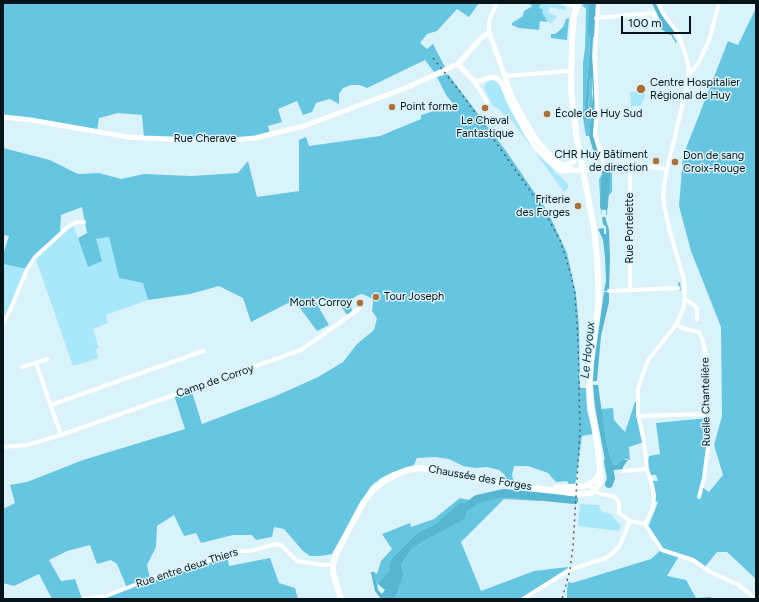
<!DOCTYPE html>
<html>
<head>
<meta charset="utf-8">
<style>
	body { margin:0 }
	#map { position:relative; width:759px; height:602px; overflow:hidden; background:#daf3fb; font-family:Figtree,sans-serif }
	canvas { display:block }
	.frame { position:absolute; inset:0; border:4px solid #051419; pointer-events:none }
	.scale { position:absolute; left:621px; top:16px; width:70px; height:18px; box-sizing:border-box; border:2px solid #051419; border-top:0; padding-left:5px; font-size:12px; line-height:14px; white-space:nowrap; color:#051419; -webkit-text-stroke:3px #daf3fb; paint-order:stroke }
</style>
</head>
<body>
<div id="map">
<canvas width="759" height="602"></canvas>
<div class="frame"></div>
<div class="scale">100 m</div>
</div>
<script>
const ctx = document.querySelector('canvas').getContext('2d');
ctx.lineJoin = 'round';
function fill(path, color) { ctx.fillStyle = color; ctx.fill(path, 'evenodd'); }
const toPath = rows => new Path2D(rows.map(r => 'M' + r).join(''));
function trace(path, color, width, dash) { ctx.strokeStyle = color; ctx.lineWidth = width; ctx.lineCap = dash ? 'butt' : 'round'; ctx.setLineDash(dash || []); ctx.stroke(path); }
function write(font, color, halo, rows, align = 'center') {
  ctx.font = font + ' Figtree,sans-serif'; ctx.lineWidth = 3; ctx.setLineDash([]); ctx.textBaseline = 'middle'; ctx.strokeStyle = halo; ctx.fillStyle = color; for (const [text, x, y, turn = 0] of rows) {
    ctx.save(); ctx.translate(x, y); ctx.rotate((+turn || 0) * Math.PI / 180); ctx.textAlign = isNaN(turn) ? turn : align; if (halo) ctx.strokeText(text, 0, 0); ctx.fillText(text, 0, 0); ctx.restore();
  }
}
fill(toPath([
	[544,3,555,3,566,7,565,10,550,7,548,13,557,16,556,19,554,19,552,23,547,22,545,17,543,15,539,8,540,5],
	[491,80,495,81,500,85,507,104,526,138,535,152,555,171,554,172,555,174,557,173,568,184,568,188,564,192,507,114,504,116,499,109,493,106,484,88,486,83],
	[645,91,645,96,641,106,631,106,630,92],
	[73,224,88,266,96,239,109,237,119,278,143,283,148,300,106,315,108,323,93,329,99,348,96,349,98,358,73,366,35,257],
	[3,264,27,269,6,318,3,315],
	[580,504,599,505,601,511,611,514,621,526,619,531,578,526]
]), '#a9e7fb');
fill(toPath([
	[3,3,479,3,469,17,457,9,437,31,427,34,420,43,427,49,433,44,445,67,434,72,425,60,367,88,360,85,351,85,343,88,339,94,339,104,330,99,316,103,312,112,303,115,297,101,278,109,282,122,268,126,270,134,243,139,144,138,142,115,118,113,99,118,97,132,3,117],
	[525,3,544,3,540,5,539,8,543,9,542,13,545,17,547,22,540,21,539,30,519,28,512,25,512,23,523,16,524,11,531,7,532,5],
	[587,3,591,3,591,8,594,7,594,21,591,22,589,61,584,113,583,116,583,62,585,49,586,9,582,5],
	[756,8,756,579,727,552,717,552,704,568,693,560,679,556,667,576,686,580,696,598,710,597,713,599,567,599,567,590,568,582,572,583,651,559,661,550,646,527,649,525,658,502,654,501,651,481,658,481,656,475,649,475,647,469,649,456,660,454,656,423,707,418,708,447,702,487,709,492,723,475,714,445,722,416,721,327,691,251,679,206,683,156,728,41,738,45],
	[569,18,567,40,551,38,551,34,555,34,559,31,563,27,566,19],
	[448,74,506,151,548,212,567,253,576,294,579,325,580,388,586,388,587,410,593,434,582,436,575,486,570,486,567,481,556,482,548,473,528,466,514,466,512,475,514,483,503,480,505,475,499,470,487,467,476,468,463,466,449,459,435,457,417,458,414,465,393,472,381,478,371,486,361,502,332,554,320,556,310,556,303,551,284,529,274,527,272,537,256,540,252,535,233,535,201,543,196,533,184,536,174,515,157,526,156,547,147,565,150,579,227,554,229,566,270,558,279,583,295,588,298,599,84,599,106,596,127,588,117,564,111,560,97,564,90,545,67,551,49,560,61,581,75,579,82,599,52,599,39,574,14,586,3,583,3,509,15,503,10,485,27,482,83,460,185,429,174,395,191,389,202,424,273,397,296,387,318,377,343,362,357,344,374,330,377,318,372,311,373,303,372,299,369,297,362,294,358,295,352,299,351,306,352,311,347,315,338,302,327,298,314,299,329,325,317,331,294,300,251,322,243,298,219,286,190,294,148,300,143,283,119,278,109,237,96,239,102,261,88,267,78,238,87,233,82,207,61,215,60,234,39,253,27,269,3,264,3,255,9,236,3,235,3,148,50,160,78,174,99,173,121,179,144,174,191,176,238,173,248,161,257,197,299,191,299,140,306,137,309,146,380,136,421,119,421,115,454,105,446,95,437,77],
	[592,76,592,111,589,136,586,136,584,125,588,111,590,78],
	[612,172,612,192,608,196,607,215,606,215,606,200,603,198,601,215,599,179,603,173],
	[635,402,638,402,644,442,629,447,630,460,626,459,620,463,612,466,606,440,601,409,613,408,614,420,625,432],
	[504,493,534,496,540,501,504,499,461,542,481,591,534,571,568,567,568,571,523,599,395,599,404,575,401,565,412,549,431,537,459,503,435,524,418,532,391,559,388,572,377,586,374,572,377,574,381,561,392,549,382,534,410,523,411,527,434,519,460,498,469,500]
]), '#66c6e1');
fill(toPath([
	[652,3,656,3,664,18,675,32,670,35,661,29,660,24,661,22],
	[594,21,592,56,595,103,593,135,599,156,595,157,589,136,593,93,592,77,590,78,588,110,584,125,583,116,584,113,589,61,591,22],
	[602,217,605,217,609,230,610,259,609,291,604,291,606,281,605,257,603,240,598,229,604,228,604,234,606,234,606,227,603,224],
	[604,292,609,292,609,302,601,336,597,381,593,381,594,363],
	[593,385,598,385,606,440,612,465,616,465,623,460,628,460,623,467,623,469,607,471,595,407],
	[459,503,471,503,464,519,431,537,412,549,401,565,404,575,395,599,381,599,375,591,371,572,374,572,378,590,382,594,385,590,379,585,379,582,388,572,391,559,418,532,435,524]
]), '#57b7d3');
trace(toPath([
	[671,33,676,42],
	[679,283,680,287],
	[680,289,680,290]
]), '#57b7d3', 1.5);
trace(toPath([
	[592,33,593,3],
	[604,206,606,173],
	[608,462,611,478,609,484],
	[463,509,477,499,504,493,574,500]
]), '#57b7d3', 8);
trace(toPath([
	[565,3,576,7],
	[598,3,595,55,597,116,595,135,606,168],
	[596,18,651,13,654,14,655,19,655,21,650,21,639,14],
	[489,32,489,21,497,3],
	[689,75,699,62,709,40,719,3],
	[505,76,570,71],
	[475,82,487,102],
	[630,167,630,290],
	[582,170,639,166,667,169],
	[609,291,678,288],
	[685,299,694,305,697,309,697,320],
	[3,324,11,308,27,269,35,257,68,227,77,222,84,222],
	[676,325,685,329,699,332,703,341,705,351,708,385,706,414,708,447,704,478,699,497],
	[36,363,61,435],
	[22,367,48,359],
	[51,405,203,351],
	[638,416,706,414],
	[3,447,27,445,61,435,301,350,359,309],
	[623,471,647,469],
	[589,485,596,492,601,494,612,496,617,499,619,504,619,513,630,521,645,524],
	[645,524,653,508,654,495,652,485,647,469,644,442,638,414,638,388,648,360,676,325,683,309,685,299,684,280,670,232,665,210,663,195,664,185,667,169,687,87,689,68,686,56,678,33,664,15,658,3],
	[645,524,662,550,693,560,710,572,739,585,756,599],
	[84,599,106,596,150,579,209,561,227,554,243,551,251,551,275,544,281,545,297,561,322,565,333,565],
	[523,599,569,570,606,558,613,553,619,547,630,521]
]), '#fff', 4);
trace(toPath([
	[458,64,475,82,480,81,490,77,497,78,501,82,510,102,527,134,535,147,557,168,562,171,582,170],
	[3,117,31,120,128,137,144,138,222,141,255,138,304,126,408,87,458,64,481,38,489,32,513,99,532,133,540,144,550,155,563,166,574,170],
	[563,166,573,162,579,153]
]), '#fff', 5);
trace(toPath([
	[556,488,585,486,594,481,600,473],
	[341,599,333,573,333,565,336,554,363,503,373,490,384,481,395,475,407,470,421,468,434,470,499,483,578,494,591,493,598,486,601,480,598,449,590,401,589,382,592,350,599,300,597,258,594,229,576,133,571,89,572,40,574,16,578,3]
]), '#fff', 6);
trace(toPath([
	[433,58,461,93,543,209,560,240,571,275,575,294,578,341,580,430,573,546,570,570,562,599]
]), '#4d6066', 1.5, [2, 4]);
for (const [x, y, r, color] of [
	[641,89,5,"#ae7035"],
	[392,107,4,"#ae7035"],
	[485,108,4,"#ae7035"],
	[547,114,4,"#ae7035"],
	[656,161,4,"#ae7035"],
	[675,162,4,"#ae7035"],
	[578,206,4,"#ae7035"],
	[376,297,4,"#ae7035"],
	[360,303,4,"#ae7035"]
]) { const dot = new Path2D(); dot.arc(x, y, r, 0, 2 * Math.PI); ctx.fillStyle = color; ctx.fill(dot); trace(dot, '#daf3fb', 1.5); }
write('11px', '#051419', '#daf3fb', [
	["Centre Hospitalier",650,83],
	["Régional de Huy",650,96],
	["Point forme",400,107],
	["École de Huy Sud",555,114],
	["Le Cheval",485,121,"center"],
	["Fantastique",485,134,"center"],
	["CHR Huy Bâtiment",648,155,"right"],
	["de direction",648,168,"right"],
	["Don de sang",683,156],
	["Croix-Rouge",683,169],
	["Friterie",570,200,"right"],
	["des Forges",570,213,"right"],
	["Tour Joseph",384,297],
	["Mont Corroy",352,303,"right"]
], 'left');
write('11px', '#051419', '#daf3fb', [
	["Rue Cherave",205,139],
	["Rue Portelette",630,228,-90],
	["Camp de Corroy",215,381,-19],
	["Ruelle Chantelière",706,402,-91],
	["Chaussée des Forges",480,478,10],
	["Rue entre deux Thiers",187,568,-18]
]);
write('italic 12px', '#063540', '#daf3fb', [
	["Le Hoyoux",588,350,-84]
]);
</script>
</body>
</html>
